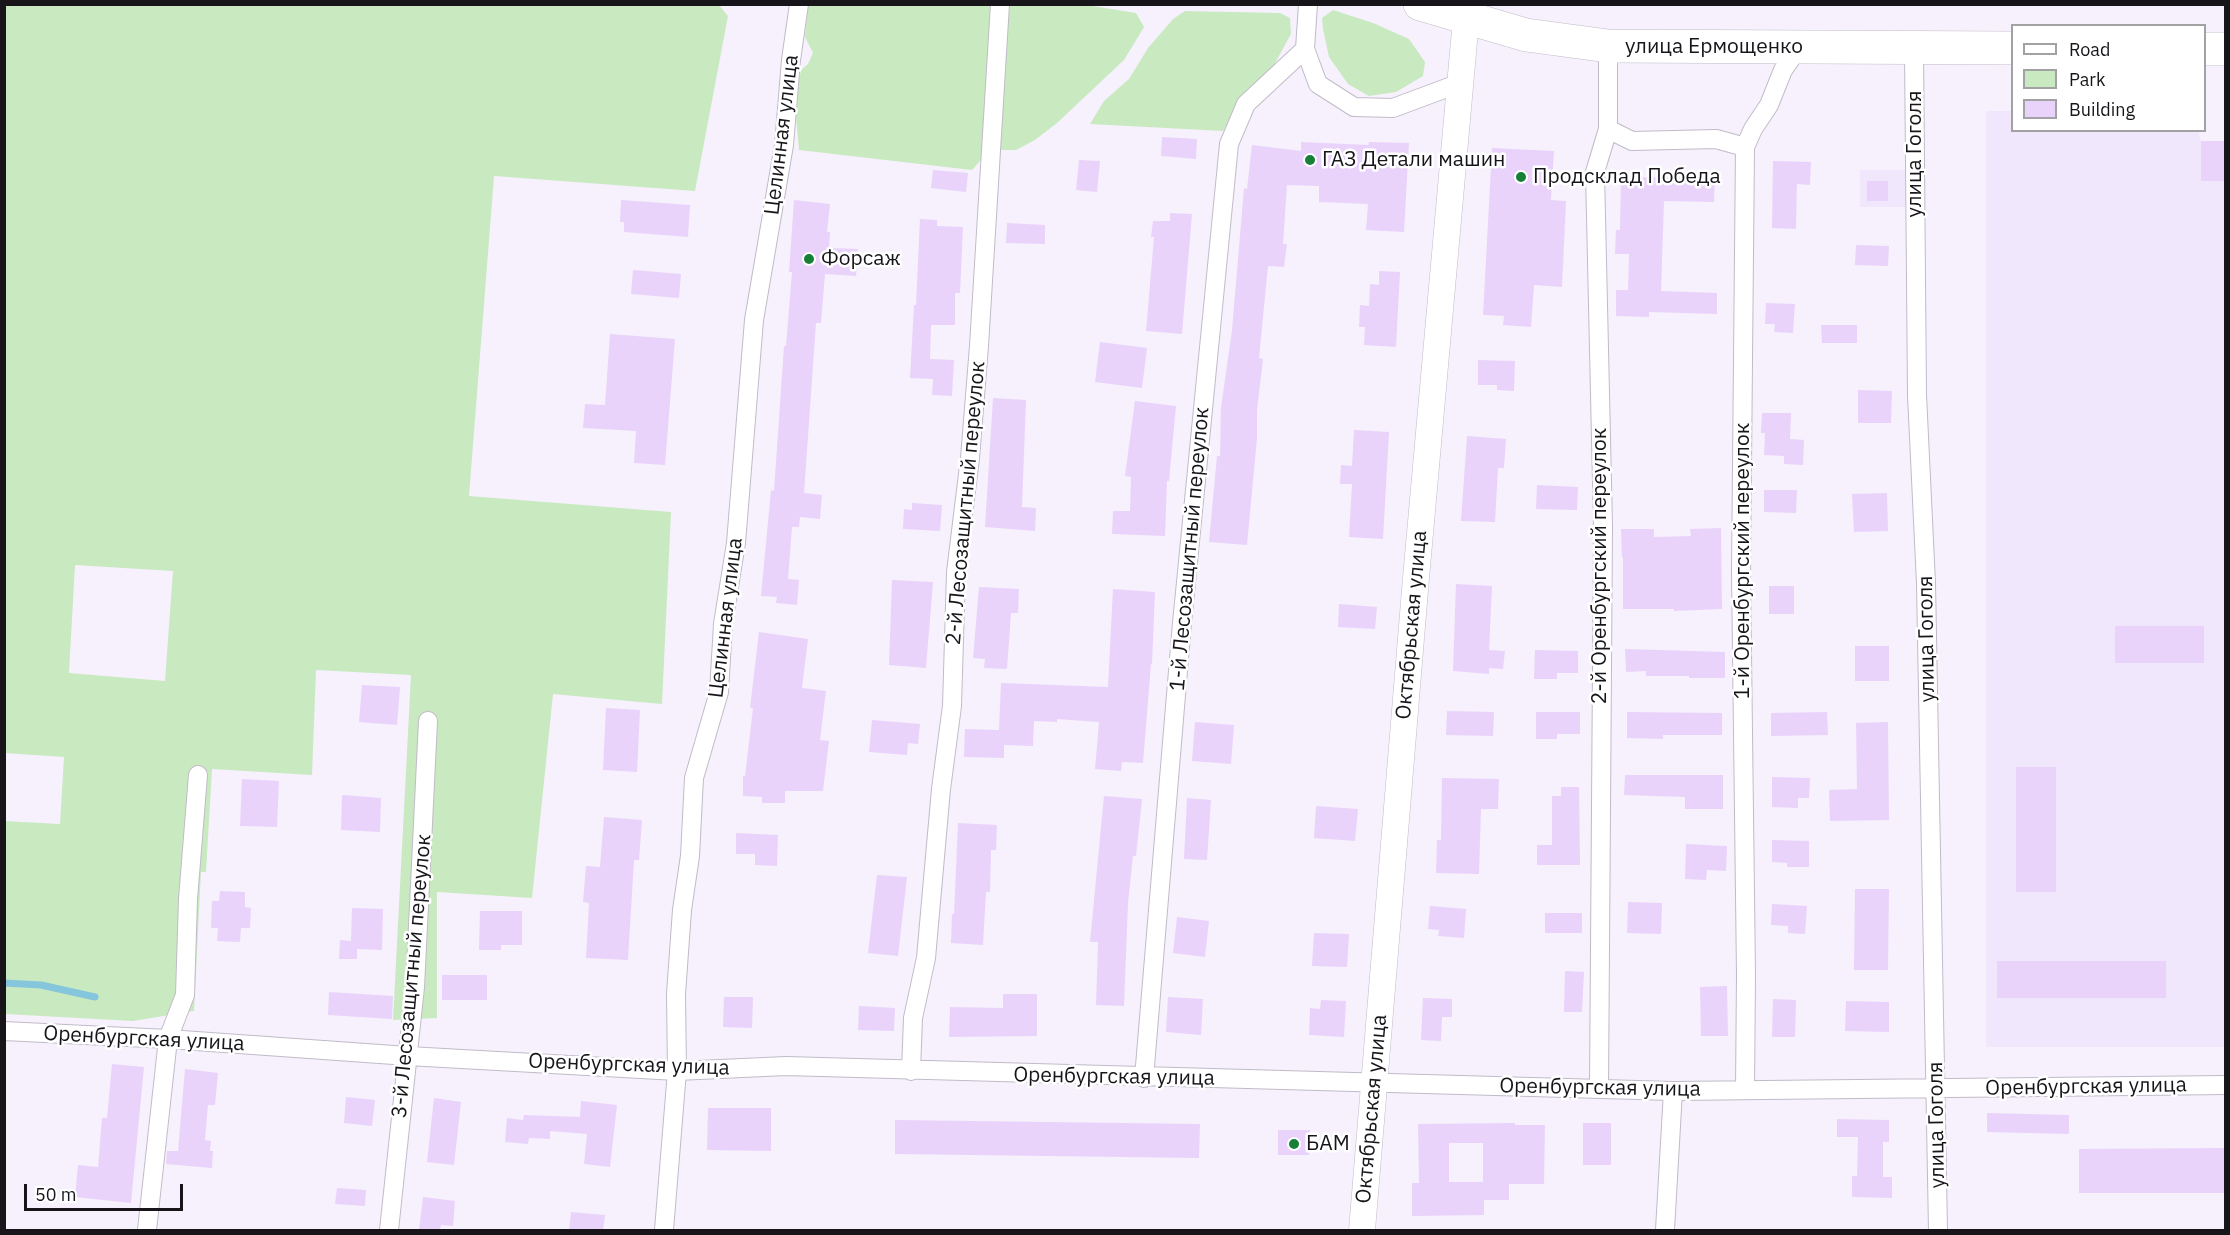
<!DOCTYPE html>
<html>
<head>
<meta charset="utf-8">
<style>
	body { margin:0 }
	#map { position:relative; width:2230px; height:1235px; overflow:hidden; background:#f6f1fd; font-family:"IBM Plex Sans",sans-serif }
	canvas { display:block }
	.frame { position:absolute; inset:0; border:6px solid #17151a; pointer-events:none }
	.legend { position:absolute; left:2011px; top:24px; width:195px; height:108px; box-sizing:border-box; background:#fff; border:2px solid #a2a1a3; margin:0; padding:8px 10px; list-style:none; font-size:18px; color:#17151a }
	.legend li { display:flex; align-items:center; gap:12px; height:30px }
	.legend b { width:30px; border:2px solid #a2a1a3 }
	.scale { position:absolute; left:24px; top:1184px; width:159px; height:27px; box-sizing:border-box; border:3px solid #17151a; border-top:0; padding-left:8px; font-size:18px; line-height:21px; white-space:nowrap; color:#17151a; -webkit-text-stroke:4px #fff; paint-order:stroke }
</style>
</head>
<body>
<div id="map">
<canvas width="2230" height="1235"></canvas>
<div class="frame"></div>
<ul class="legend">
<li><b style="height:8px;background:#fff"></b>Road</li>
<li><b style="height:16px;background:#c9e9c0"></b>Park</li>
<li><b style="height:16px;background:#e9d3fa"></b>Building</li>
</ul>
<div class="scale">50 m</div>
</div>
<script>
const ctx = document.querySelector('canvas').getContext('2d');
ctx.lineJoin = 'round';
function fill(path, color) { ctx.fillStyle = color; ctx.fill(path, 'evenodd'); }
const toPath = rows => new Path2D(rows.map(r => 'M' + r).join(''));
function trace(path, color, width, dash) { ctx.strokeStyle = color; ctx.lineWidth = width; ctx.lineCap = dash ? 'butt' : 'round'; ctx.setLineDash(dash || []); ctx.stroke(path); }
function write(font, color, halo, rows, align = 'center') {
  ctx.font = font + ' "IBM Plex Sans",sans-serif'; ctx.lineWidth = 5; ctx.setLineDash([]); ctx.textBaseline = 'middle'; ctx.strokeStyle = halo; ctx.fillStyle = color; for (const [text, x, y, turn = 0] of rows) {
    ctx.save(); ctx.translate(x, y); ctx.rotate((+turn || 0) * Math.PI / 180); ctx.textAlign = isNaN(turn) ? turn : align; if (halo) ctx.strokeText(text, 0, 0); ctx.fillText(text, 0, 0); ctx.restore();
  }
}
fill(toPath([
	[1986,111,2012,111,2012,130,2198,131,2201,141,2201,181,2225,181,2225,1047,1986,1047],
	[1860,170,1906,170,1906,207,1860,207]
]), '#f1e7fd');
fill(toPath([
	[5,5,719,5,728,16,695,191,494,176,469,496,671,512,662,704,553,694,532,898,437,892,437,1018,393,1020,411,675,316,670,312,775,212,769,206,872,201,872,194,1011,133,1021,5,1014,4,821,60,824,64,757,5,753],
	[75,565,173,571,165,681,69,673],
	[808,5,1086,5,1136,13,1144,27,1124,60,1057,123,1035,140,1016,150,1000,150,987,153,972,170,799,150,796,116,797,91,801,70,808,64,813,53,805,37],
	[1333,10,1373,23,1409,39,1425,62,1423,76,1396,92,1369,96,1348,84,1329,57,1323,29,1322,18],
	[1185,11,1280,13,1290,18,1291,34,1274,65,1240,100,1223,131,1090,124,1104,101,1129,79,1148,48,1173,19]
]), '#c9e9c0');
trace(toPath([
	[4,983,41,985,95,997]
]), '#85c6dc', 7);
fill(toPath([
	[1162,137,1197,139,1196,159,1161,156],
	[2201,141,2226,141,2226,181,2201,181],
	[1301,142,1368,145,1369,142,1409,143,1404,232,1366,230,1368,204,1319,202,1319,186,1287,185,1283,244,1287,244,1284,267,1268,266,1259,358,1263,359,1257,410,1257,438,1247,545,1209,542,1217,456,1220,456,1221,408,1232,330,1244,188,1247,189,1252,145,1301,151],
	[1492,148,1554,151,1551,200,1566,201,1562,287,1534,285,1531,327,1503,325,1504,316,1483,315],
	[1079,160,1100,161,1097,192,1076,190],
	[1773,161,1811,162,1810,185,1797,184,1796,229,1772,228],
	[933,170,968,173,966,192,931,188],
	[1682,175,1715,176,1714,202,1664,201,1661,291,1717,293,1717,314,1649,312,1649,317,1616,316,1616,290,1628,290,1629,254,1615,254,1616,230,1620,230,1621,177,1682,178],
	[1867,181,1888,181,1888,201,1867,201],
	[621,200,690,205,688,237,624,232,624,222,620,222],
	[794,200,830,204,827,232,830,232,829,248,858,249,856,276,825,274,821,323,816,323,804,493,822,495,820,519,800,517,799,527,792,527,788,579,799,580,797,605,776,603,777,597,761,596,771,490,774,491,784,346,786,346,792,272,789,272],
	[1170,213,1192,214,1182,334,1146,331,1154,237,1151,237,1153,221,1170,221],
	[920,219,937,220,937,226,963,227,960,293,955,293,955,325,931,325,930,359,954,360,952,396,932,395,933,379,910,378,914,305,916,305],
	[1007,223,1045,225,1045,244,1006,243],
	[1856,245,1889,246,1888,266,1855,265],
	[633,270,681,274,679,298,631,294],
	[1379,271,1400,272,1396,347,1364,345,1365,327,1359,327,1360,305,1369,306,1370,284,1379,285],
	[1766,303,1795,304,1793,333,1774,332,1775,324,1765,324],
	[1821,325,1857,325,1857,343,1822,343],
	[610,334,675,339,665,465,634,463,636,431,583,428,585,404,605,405],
	[1100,342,1147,348,1142,388,1095,382],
	[1478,360,1515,361,1514,391,1497,390,1497,385,1478,385],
	[1858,390,1892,391,1891,423,1858,423],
	[993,398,1026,400,1022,507,1036,508,1035,531,985,527],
	[1135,401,1176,406,1169,481,1167,481,1165,536,1112,534,1113,511,1130,511,1131,477,1125,476],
	[1762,413,1791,413,1790,439,1804,440,1803,465,1784,464,1784,456,1764,455,1765,433,1761,433],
	[1354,430,1389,432,1383,539,1349,537,1352,484,1340,484,1341,465,1352,466],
	[1467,436,1506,439,1504,468,1498,468,1495,522,1461,521],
	[1537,485,1578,487,1577,510,1536,509],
	[1764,490,1797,490,1796,513,1764,512],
	[1887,493,1888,531,1854,532,1852,494],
	[912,503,942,505,940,531,903,529,904,509,912,510],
	[1721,528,1722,609,1674,611,1674,609,1623,609,1623,557,1622,557,1621,529,1654,529,1654,537,1691,536,1690,529],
	[892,580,933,582,926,668,889,665],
	[1456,584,1492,586,1489,650,1505,651,1503,669,1489,668,1489,674,1453,671],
	[1769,586,1794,586,1794,614,1769,614],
	[979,587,1019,589,1018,613,1011,613,1007,669,984,668,985,659,973,658],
	[1113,589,1155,592,1152,664,1151,664,1143,763,1122,762,1121,771,1095,769,1099,722,1057,719,1057,722,1034,721,1033,746,1004,745,1004,758,964,757,965,729,999,730,1001,683,1108,687],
	[1339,604,1377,607,1375,629,1338,627],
	[2115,626,2204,626,2204,663,2115,663],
	[759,632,808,639,802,688,826,691,820,740,829,741,823,791,785,791,785,803,762,803,762,797,743,796,743,776,745,776,753,708,750,708],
	[1855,646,1889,646,1889,681,1855,681],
	[1625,649,1725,652,1725,678,1689,678,1689,676,1646,676,1646,671,1626,672],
	[1535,650,1578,651,1578,673,1557,673,1557,679,1534,679],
	[362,685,400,687,397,725,359,722],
	[606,708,640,710,637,772,603,770],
	[1447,711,1494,712,1493,736,1446,735],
	[1536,712,1580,712,1580,734,1557,734,1557,739,1536,739],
	[1627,712,1722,713,1722,735,1663,735,1663,739,1627,738],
	[1827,712,1828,735,1771,736,1771,713],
	[872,720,920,724,918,744,908,743,907,755,869,752],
	[1195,722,1234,725,1231,764,1192,761],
	[1888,722,1889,820,1830,821,1829,790,1857,789,1856,723],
	[2016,767,2056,767,2056,892,2016,892],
	[1625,775,1723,775,1723,809,1685,809,1685,797,1624,795],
	[1772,777,1810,778,1809,798,1798,798,1798,808,1772,807],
	[1442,778,1499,779,1498,809,1481,809,1479,874,1436,873,1437,840,1441,840],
	[242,779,279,781,277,827,240,826],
	[1561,787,1579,787,1580,865,1537,865,1537,845,1552,845,1552,796,1561,796],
	[342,795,381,798,380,832,341,830],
	[1104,796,1142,799,1136,856,1133,856,1128,903,1124,1006,1096,1005,1098,942,1090,942],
	[1187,798,1211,800,1207,860,1184,859],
	[1316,806,1358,809,1355,841,1314,838],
	[604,817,642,820,639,860,634,860,628,960,586,958,589,903,583,902,586,866,600,867],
	[958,823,997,825,996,850,991,850,990,892,986,892,983,945,951,943,952,914,954,914],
	[736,833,778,835,777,866,755,865,755,854,736,854],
	[1772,840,1809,841,1809,867,1787,867,1787,863,1772,862],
	[1686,844,1727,846,1726,871,1707,870,1706,880,1685,879],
	[877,875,907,877,898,956,868,953],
	[1855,889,1889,889,1888,970,1854,970],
	[220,891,245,892,245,907,251,908,250,928,241,928,240,942,217,941,218,928,211,928,212,901,219,901],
	[1628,902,1662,903,1661,934,1627,933],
	[1772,904,1807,906,1805,934,1788,933,1788,926,1771,925],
	[1430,906,1466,909,1464,938,1438,936,1439,930,1428,929],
	[352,908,383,909,382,950,357,949,357,959,339,959,340,940,351,941],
	[480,911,522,911,522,945,501,945,501,950,479,950],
	[1545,913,1582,913,1582,933,1545,933],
	[1177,917,1209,921,1205,957,1173,953],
	[1314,933,1349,934,1347,967,1312,966],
	[1997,961,2166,961,2166,998,1997,998],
	[1565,971,1584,972,1582,1012,1564,1012],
	[442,975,487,975,487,1000,442,1000],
	[1727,986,1728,1036,1701,1036,1700,987],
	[329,992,393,996,392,1019,328,1015],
	[1003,994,1037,994,1037,1036,949,1037,950,1007,1003,1008],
	[724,997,753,997,752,1028,723,1027],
	[1168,997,1203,999,1201,1035,1166,1032],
	[1423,998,1452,999,1452,1017,1442,1017,1441,1041,1421,1040],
	[1773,999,1796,1000,1795,1037,1772,1037],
	[1321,1000,1346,1001,1344,1037,1309,1035,1310,1008,1320,1009],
	[1846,1001,1889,1002,1889,1032,1845,1031],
	[859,1006,895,1008,894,1031,858,1030],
	[112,1064,144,1067,131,1203,75,1197,78,1165,98,1167,102,1118,107,1118],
	[185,1069,218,1073,215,1105,208,1105,205,1140,211,1141,210,1151,213,1151,212,1168,166,1164,167,1151,178,1151],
	[346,1097,375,1100,372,1126,344,1123],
	[434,1098,461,1102,454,1165,427,1162],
	[581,1101,617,1105,610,1167,584,1164,587,1134,550,1131,550,1139,529,1138,528,1144,505,1142,507,1118,523,1120,524,1115,580,1117],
	[708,1108,771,1108,771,1151,707,1150],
	[1987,1113,2069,1115,2069,1134,1987,1132],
	[1837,1119,1889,1120,1889,1142,1883,1142,1883,1177,1892,1177,1892,1198,1852,1197,1852,1176,1857,1176,1858,1137,1837,1137],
	[895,1120,1200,1124,1199,1158,895,1154],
	[1515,1123,1515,1125,1545,1125,1544,1184,1509,1184,1509,1200,1484,1200,1484,1215,1412,1216,1412,1183,1419,1183,1418,1124],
	[1449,1143,1483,1143,1483,1182,1449,1182],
	[1583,1123,1611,1123,1611,1165,1583,1165],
	[1278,1130,1310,1130,1309,1155,1278,1155],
	[2226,1148,2226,1193,2079,1193,2079,1149],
	[337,1188,366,1190,365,1206,335,1204],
	[423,1197,455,1201,453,1226,441,1225,440,1230,419,1230],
	[571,1212,605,1215,603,1230,569,1230]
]), '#e9d3fa');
const street = toPath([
	[1308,4,1305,49,1318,84,1354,107,1393,108,1460,83],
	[1914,49,1917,395,1926,583,1938,1230],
	[1608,129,1632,141,1716,139,1745,147],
	[4,1031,168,1039,408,1056,677,1071,786,1066,1673,1091,2226,1085],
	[911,1071,913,1018,926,958,941,789,952,706,956,572,970,458,979,346,1000,4],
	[1144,1078,1182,623,1229,144,1246,104,1305,49],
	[1599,1088,1603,527,1595,172,1608,129,1608,46],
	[1745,1090,1746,975,1741,572,1745,147,1753,129,1769,105,1783,70,1799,47],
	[147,1230,168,1039,185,995,188,899,198,775],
	[389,1230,415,987,428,721],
	[664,1230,677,1071,676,994,682,910,690,856,694,778,719,692,723,624,736,543,754,320,784,145,791,60,799,4],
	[1665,1230,1673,1091]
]);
const secondary = toPath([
	[1362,1230,1416,578,1466,19]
]);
const highway = toPath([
	[1420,4,1526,35,1608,46,2012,48],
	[2204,49,2226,49]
]);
trace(street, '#c1bbc8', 20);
trace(secondary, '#c1bbc8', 27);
trace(highway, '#c1bbc8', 34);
trace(street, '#fff', 18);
trace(secondary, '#fff', 26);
trace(highway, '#fff', 33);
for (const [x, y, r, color] of [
	[1310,160,6,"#158137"],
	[1521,177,6,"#158137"],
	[809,259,6,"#158137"],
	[1294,1144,6,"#158137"]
]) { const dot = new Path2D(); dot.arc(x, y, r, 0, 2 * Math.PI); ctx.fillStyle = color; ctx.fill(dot); trace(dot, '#fff', 2); }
write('21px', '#17151a', '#fff', [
	["улица Ермощенко",1714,47],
	["Целинная улица",782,135,-83],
	["улица Гоголя",1915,154,-90],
	["2-й Лесозащитный переулок",966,503,-85],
	["1-й Лесозащитный переулок",1190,549,-85],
	["1-й Оренбургский переулок",1743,561,-90],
	["2-й Оренбургский переулок",1600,566,-90],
	["Целинная улица",726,618,-83],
	["Октябрьская улица",1412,625,-85],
	["улица Гоголя",1927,639,-91],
	["3-й Лесозащитный переулок",412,976,-85],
	["Оренбургская улица",144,1039,3],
	["Оренбургская улица",629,1065,2],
	["Оренбургская улица",1114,1077,1],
	["Оренбургская улица",2086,1087,-1],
	["Оренбургская улица",1600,1088,1],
	["Октябрьская улица",1372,1109,-85],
	["улица Гоголя",1937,1125,-91]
]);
write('21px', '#17151a', '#fff', [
	["ГАЗ Детали машин",1322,160],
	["Продсклад Победа",1533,177],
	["Форсаж",821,259],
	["БАМ",1306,1144]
], 'left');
</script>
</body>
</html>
